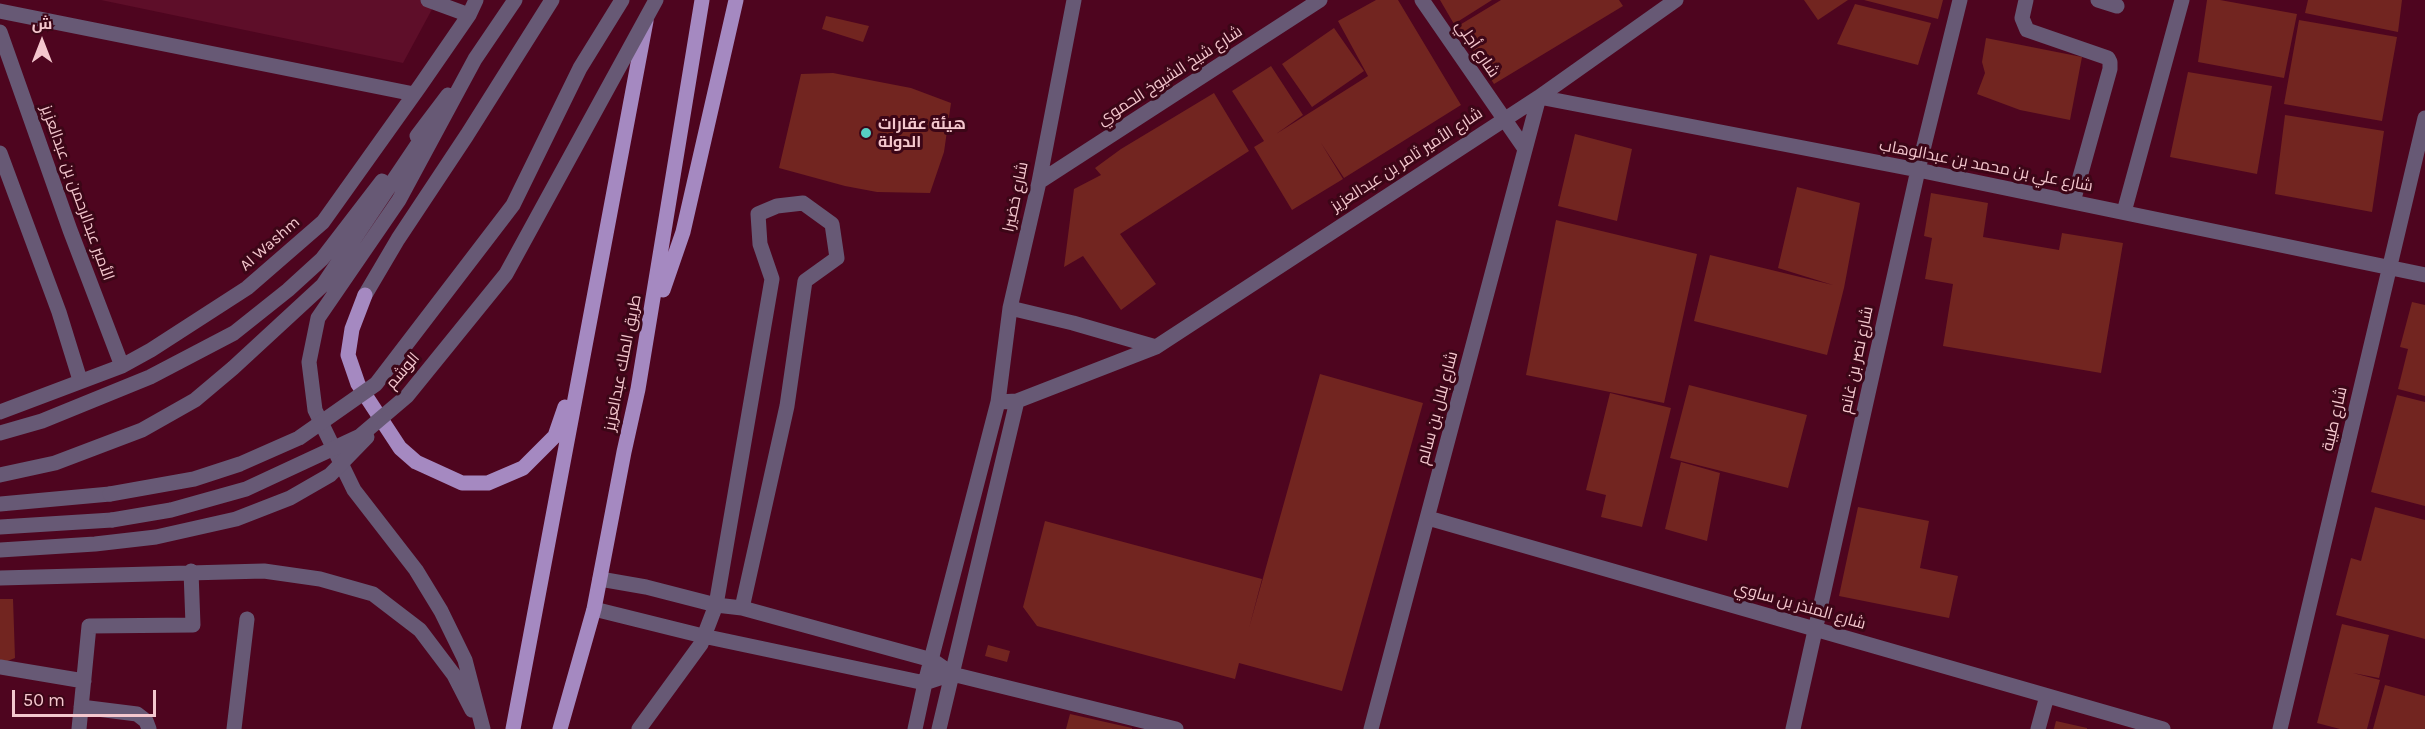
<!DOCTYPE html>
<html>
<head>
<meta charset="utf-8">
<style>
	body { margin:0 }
	#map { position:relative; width:2425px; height:729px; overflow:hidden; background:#4e051f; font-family:Karla,Cairo,sans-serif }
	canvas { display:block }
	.north { position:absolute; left:12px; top:12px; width:60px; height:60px; -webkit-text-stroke:4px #3c0617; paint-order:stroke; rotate:0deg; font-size:16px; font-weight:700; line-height:24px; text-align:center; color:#f4c7ce }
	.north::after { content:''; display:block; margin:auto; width:21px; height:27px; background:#f4c7ce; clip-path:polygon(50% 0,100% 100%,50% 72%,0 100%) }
	.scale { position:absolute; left:12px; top:690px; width:144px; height:27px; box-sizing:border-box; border:3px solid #f4c7ce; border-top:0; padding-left:8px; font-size:18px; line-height:21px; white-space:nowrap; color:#f4c7ce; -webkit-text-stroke:4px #3c0617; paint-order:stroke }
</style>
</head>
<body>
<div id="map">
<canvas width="2425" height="729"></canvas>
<div class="north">ش</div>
<div class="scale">50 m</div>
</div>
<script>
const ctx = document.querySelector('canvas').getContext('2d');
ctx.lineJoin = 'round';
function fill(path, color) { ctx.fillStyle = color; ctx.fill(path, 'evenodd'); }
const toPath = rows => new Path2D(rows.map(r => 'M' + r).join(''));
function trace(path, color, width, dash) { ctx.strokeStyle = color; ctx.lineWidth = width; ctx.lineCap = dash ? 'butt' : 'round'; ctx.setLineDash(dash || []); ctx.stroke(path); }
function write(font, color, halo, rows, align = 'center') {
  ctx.font = font + ' Karla,Cairo,sans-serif'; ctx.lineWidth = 6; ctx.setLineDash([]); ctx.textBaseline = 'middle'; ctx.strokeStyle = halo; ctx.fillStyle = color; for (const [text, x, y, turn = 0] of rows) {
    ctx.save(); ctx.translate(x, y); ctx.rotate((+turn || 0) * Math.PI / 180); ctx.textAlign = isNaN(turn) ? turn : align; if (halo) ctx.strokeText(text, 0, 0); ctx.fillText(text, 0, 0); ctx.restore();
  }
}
fill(toPath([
	[101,0,437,0,403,63]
]), '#5e0e29');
fill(toPath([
	[1376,0,1398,0,1461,105,1344,178,1321,143,1343,179,1292,210,1254,147,1264,141,1232,91,1271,66,1303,115,1276,134,1368,76,1338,21],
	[1440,0,1492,0,1454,24],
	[1501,0,1619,0,1623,6,1494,84,1458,26],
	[1804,0,1848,0,1818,20],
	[1864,0,1943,0,1938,19],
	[2207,0,2220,0,2297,14,2284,78,2198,62],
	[2308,0,2402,0,2398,32,2305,13],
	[1855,4,1931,23,1918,65,1837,44],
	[826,16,869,26,863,42,822,29],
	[2299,20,2397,37,2382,121,2284,104],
	[1334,28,1364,71,1312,107,1282,64],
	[1986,38,2082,57,2070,120,2020,110,1977,94,1985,73,1982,62],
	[2188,72,2272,86,2257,174,2170,157],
	[833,73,911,88,951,103,944,152,930,193,877,192,845,186,779,168,801,74],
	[1214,93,1249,151,1120,234,1156,284,1121,310,1083,256,1064,267,1074,189,1101,175,1095,168,1121,149],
	[2285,115,2384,131,2372,212,2275,194],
	[1575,134,1632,149,1617,221,1558,206],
	[1797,187,1860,203,1844,288,1827,355,1694,321,1710,255,1833,285,1778,268],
	[1931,193,1988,203,1983,237,2059,250,2062,233,2123,243,2101,373,1943,346,1953,284,1925,279,1932,238,1924,236],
	[1556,220,1697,254,1664,403,1526,375],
	[2412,302,2425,305,2425,396,2398,389,2408,349,2400,347],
	[1320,374,1423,403,1342,691,1239,663,1235,679,1037,626,1023,607,1045,521,1262,579,1249,628],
	[1689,385,1807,415,1788,488,1670,458],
	[1610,393,1671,408,1642,527,1601,517,1606,495,1586,490],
	[2397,395,2425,402,2425,506,2371,492],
	[1681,462,1720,473,1707,541,1665,529],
	[1858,507,1929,521,1920,568,1958,576,1949,618,1839,596],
	[2375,507,2425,520,2425,639,2336,615,2351,558,2361,561],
	[0,599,13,599,15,658,0,664],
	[2342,624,2389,635,2379,678,2353,673,2380,680,2367,729,2340,729,2317,723],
	[988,645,1010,651,1007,662,985,656],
	[2385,685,2425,696,2425,729,2373,729],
	[1070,714,1132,728,1132,729,1066,729],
	[2056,721,2087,728,2087,729,2054,729]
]), '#722520');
trace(toPath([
	[428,0,469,15],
	[1422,0,1525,149],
	[2026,0,2022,18,2027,30,2108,58,2110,62,2110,69,2073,202],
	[2098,0,2117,6],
	[0,11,414,94],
	[0,32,70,230,122,366],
	[417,136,448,95],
	[0,153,59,312,80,380],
	[1039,182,1320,0],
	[2124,212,2182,0],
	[365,295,398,239,467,135,552,0],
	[1010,308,1073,323,1156,347],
	[998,402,1017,401,1156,347,1539,97,1676,0],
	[0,412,122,366,151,350,247,288,323,222,420,86,469,15,476,0],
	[0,433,42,421,150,377,234,333,288,290,322,259,382,181],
	[0,475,55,463,142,430,195,400,233,368,323,285,426,132],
	[0,504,110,494],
	[1428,518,2163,729],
	[0,527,112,520],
	[0,578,264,571,320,579,373,594,420,630,454,675,472,710],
	[600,579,646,587,716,605,742,608,932,660,952,674,1176,729],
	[594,609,703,636,925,683,952,674],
	[0,667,84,681],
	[81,707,137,714,146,721,149,729],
	[79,729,89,626,193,625,191,571],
	[234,729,247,619],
	[483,729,465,660,441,611,416,570,354,490,315,410,309,362,318,318,399,200,475,59,515,0],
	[639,729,701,644,716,605,772,279,760,244,758,214,777,206,803,203,832,224,837,258,805,281,787,406,742,608],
	[915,729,925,683,998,402,1010,308,1039,182,1074,0],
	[939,729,1017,401],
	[1371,729,1539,97,1918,170,2425,275],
	[1793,729,1918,170,1960,0],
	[2038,729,2047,696],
	[2280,729,2425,118]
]), '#675975', 15);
trace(toPath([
	[663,290,683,232,736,0],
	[365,295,352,329,348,355,358,384,400,448,416,462,462,483,488,483,523,468,555,436,565,407],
	[513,729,646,21],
	[560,729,594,609,624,452,638,389,702,0]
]), '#a589c1', 15);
trace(toPath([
	[110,494,194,479,240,464,299,438,376,384,513,205,580,68,622,0],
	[112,520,171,510,246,489,360,436,407,396,506,274,656,0],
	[0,550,95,544,156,537,236,519,290,498,330,475,367,437]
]), '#675975', 15);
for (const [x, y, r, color] of [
	[866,133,6,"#56cec3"]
]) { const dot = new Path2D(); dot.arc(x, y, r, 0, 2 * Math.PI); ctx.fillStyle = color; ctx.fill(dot); trace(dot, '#3c0617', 2); }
write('16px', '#f4c7ce', '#3c0617', [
	["شارع أجلي",1477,49,56],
	["شارع شيخ الشيوخ الحموي",1170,76,-33],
	["شارع الأمير ثامر بن عبدالعزيز",1407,160,-33],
	["شارع علي بن محمد بن عبدالوهاب",1986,166,11],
	["الأمير عبدالرحمن بن عبدالعزيز",77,193,70],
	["شارع خضيرا",1016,197,-78],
	["Al Washm",270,244,-41],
	["شارع نصر بن غانم",1857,360,-78],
	["طريق الملك عبدالعزيز",623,363,-79],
	["الوشم",403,371,-49],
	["شارع بلال بن سالم",1438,408,-75],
	["شارع طيبة",2335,419,-77],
	["شارع المنذر بن ساوي",1800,606,16]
]);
write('bold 16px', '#f4c7ce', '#3c0617', [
	["هيئة عقارات",878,124],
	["الدولة",878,142]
], 'left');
</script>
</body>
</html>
